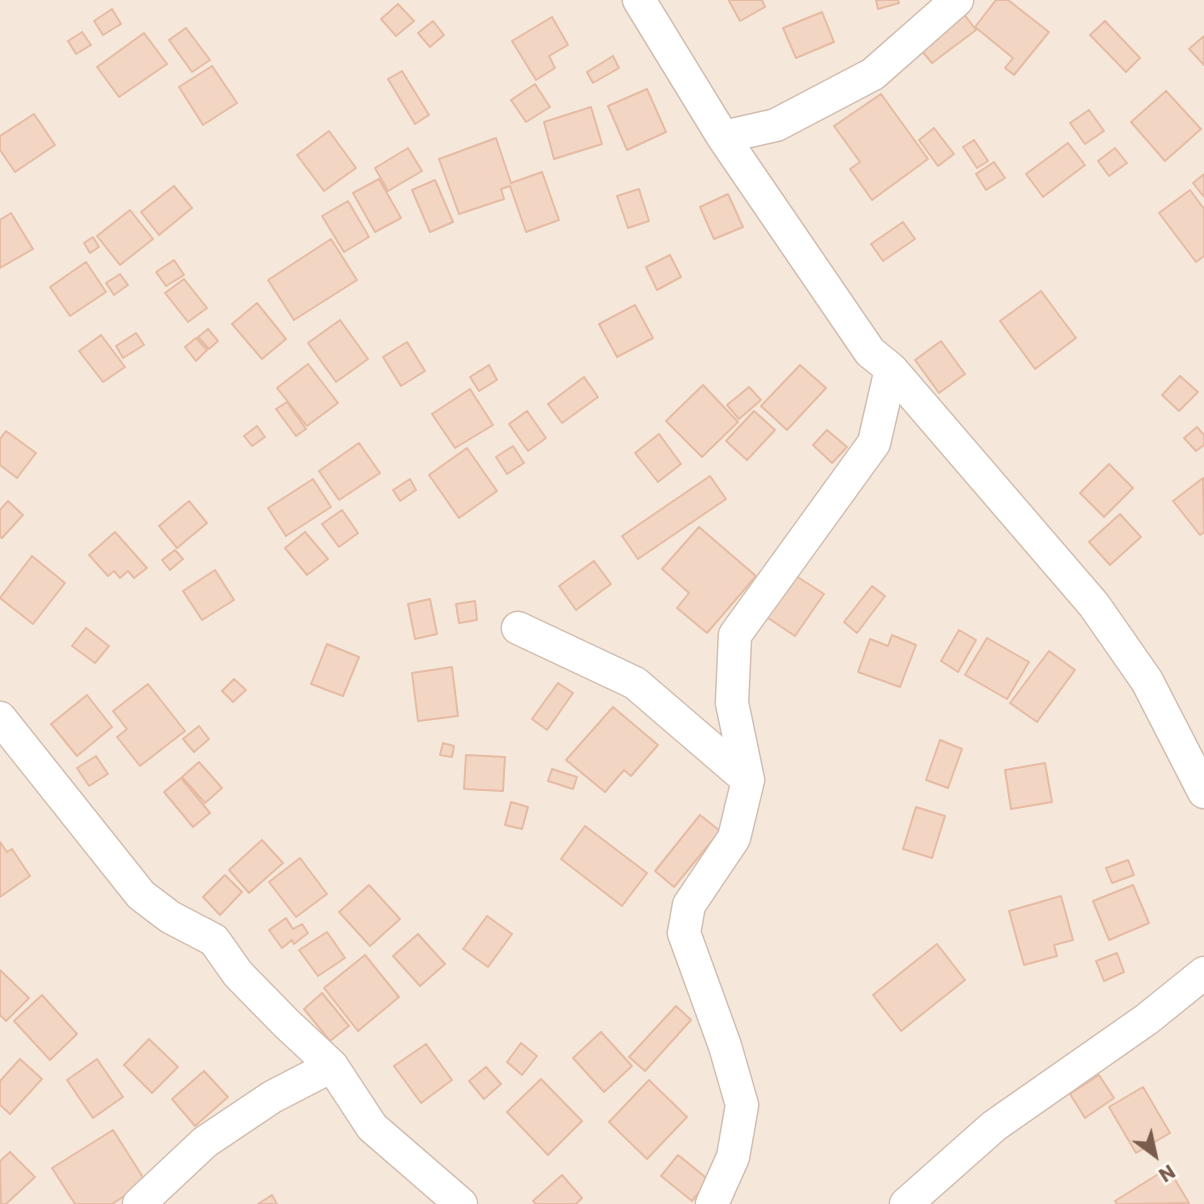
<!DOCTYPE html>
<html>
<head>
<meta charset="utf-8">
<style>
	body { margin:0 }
	#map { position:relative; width:1204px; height:1204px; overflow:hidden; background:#fdf6ec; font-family:Poppins,sans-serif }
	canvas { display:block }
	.north { position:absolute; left:1120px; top:1120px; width:70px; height:70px; -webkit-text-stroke:5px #fffaf3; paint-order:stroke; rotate:147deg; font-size:19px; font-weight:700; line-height:28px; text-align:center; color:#7a5c4d }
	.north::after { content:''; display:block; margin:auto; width:24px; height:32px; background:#7a5c4d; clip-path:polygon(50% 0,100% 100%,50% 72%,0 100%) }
</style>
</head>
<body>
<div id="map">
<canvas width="1204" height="1204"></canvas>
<div class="north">N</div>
</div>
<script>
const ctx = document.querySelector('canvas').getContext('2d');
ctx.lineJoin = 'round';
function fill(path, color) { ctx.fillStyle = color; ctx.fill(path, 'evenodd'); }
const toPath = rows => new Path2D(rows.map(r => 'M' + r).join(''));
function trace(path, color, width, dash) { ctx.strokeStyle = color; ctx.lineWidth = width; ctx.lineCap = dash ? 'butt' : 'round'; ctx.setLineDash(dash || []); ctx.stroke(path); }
fill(toPath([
	[0,0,1204,0,1204,1204,0,1204]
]), '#f5e8da');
const building = toPath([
	[731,0,762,0,765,7,740,21,729,1,731,0],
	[876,0,898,0,899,3,878,9,876,0],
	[996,0,1008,0,1049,32,1014,75,1005,68,1013,58,975,27,996,0],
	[398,4,414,21,396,36,381,19,398,4],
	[112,9,121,24,103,35,94,21,112,9],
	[960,9,976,30,932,63,915,43,960,9],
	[822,12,834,42,796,58,783,28,822,12],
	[552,17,568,45,549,56,555,68,536,80,512,41,552,17],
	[433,21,444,35,430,47,418,33,433,21],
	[1105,21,1140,58,1126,72,1090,35,1105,21],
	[186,28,210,60,192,72,169,40,186,28],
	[82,32,91,45,76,54,68,41,82,32],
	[144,33,167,64,119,97,97,67,144,33],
	[1204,36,1204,65,1189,49,1204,36],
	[613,56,619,68,593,83,587,72,613,56],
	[212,66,237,103,203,125,179,87,212,66],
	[402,71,429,115,415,124,388,79,402,71],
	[535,84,550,107,526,122,511,100,535,84],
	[647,89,666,132,627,150,608,106,647,89],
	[1166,91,1201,129,1165,161,1131,122,1166,91],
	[881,94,928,159,872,200,850,169,860,162,834,126,881,94],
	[591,107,602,144,554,159,544,122,591,107],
	[1089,110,1104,131,1085,144,1070,123,1089,110],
	[34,114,55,145,15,172,0,150,0,136,34,114],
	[934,128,954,154,938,166,919,140,934,128],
	[329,131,356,168,324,191,297,155,329,131],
	[496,138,511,183,542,172,559,220,526,232,510,186,501,189,504,199,459,214,439,159,496,138],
	[974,140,988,161,977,168,963,147,974,140],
	[1068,143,1085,165,1043,197,1026,174,1068,143],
	[408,148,422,171,388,191,375,168,408,148],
	[1115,148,1127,163,1109,176,1098,161,1115,148],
	[994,162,1005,178,986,190,976,174,994,162],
	[1204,174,1204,197,1193,183,1204,174],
	[379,179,401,218,375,232,353,193,379,179],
	[435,180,453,222,430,232,412,190,435,180],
	[174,186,192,208,159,235,141,212,174,186],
	[639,189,649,221,628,228,617,196,639,189],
	[1190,190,1204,209,1204,256,1196,262,1159,213,1190,190],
	[728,194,743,227,714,239,700,207,728,194],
	[348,201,369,237,344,252,322,216,348,201],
	[130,210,153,239,120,265,97,236,130,210],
	[11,213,33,249,0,268,0,220,11,213],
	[903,222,915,239,883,261,871,244,903,222],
	[93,237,99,247,90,253,84,243,93,237],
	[331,239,357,280,294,320,268,280,331,239],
	[670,255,681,277,657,290,646,267,670,255],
	[174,260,184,275,166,286,156,272,174,260],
	[86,262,106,292,70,316,50,287,86,262],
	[120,274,128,285,114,295,106,283,120,274],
	[184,279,207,308,188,322,165,293,184,279],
	[1041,291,1076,338,1035,369,1000,321,1041,291],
	[257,303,286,339,262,359,232,324,257,303],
	[635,305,653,338,617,357,599,324,635,305],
	[340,320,368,359,336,382,308,343,340,320],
	[208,329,218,341,209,349,198,337,208,329],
	[136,333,144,345,123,358,116,346,136,333],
	[101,335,125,367,103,382,79,351,101,335],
	[196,338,207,350,196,361,185,347,196,338],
	[941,341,965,374,939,393,915,360,941,341],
	[407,342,425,371,401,386,383,357,407,342],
	[308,364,338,403,307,426,277,388,308,364],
	[489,365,497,380,479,391,470,377,489,365],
	[800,365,826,388,787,430,761,406,800,365],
	[1180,376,1198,392,1179,411,1162,395,1180,376],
	[584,377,598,397,562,423,548,404,584,377],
	[703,385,738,422,702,457,666,421,703,385],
	[749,387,761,400,739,419,727,405,749,387],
	[470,389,493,425,455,448,432,414,470,389],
	[287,402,306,429,296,436,276,409,287,402],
	[527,411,546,438,528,451,509,424,527,411],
	[754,411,775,430,747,460,726,441,754,411],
	[257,426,265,437,252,446,244,436,257,426],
	[1197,427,1204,435,1204,445,1196,451,1184,438,1197,427],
	[827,430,847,447,832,463,813,445,827,430],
	[6,431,36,453,17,478,0,465,0,439,6,431],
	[659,434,681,464,658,482,635,453,659,434],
	[359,443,380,473,339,500,319,471,359,443],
	[513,446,524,463,507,474,496,457,513,446],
	[467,448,497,491,459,518,429,475,467,448],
	[1109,464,1133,488,1104,517,1080,493,1109,464],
	[710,476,726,499,638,559,622,536,710,476],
	[1203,478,1204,532,1200,535,1173,501,1203,478],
	[313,479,331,507,286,536,268,508,313,479],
	[410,479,416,490,400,501,393,490,410,479],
	[8,501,23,515,2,538,0,536,0,510,8,501],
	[189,501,207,523,177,548,159,526,189,501],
	[342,510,358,533,339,547,322,524,342,510],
	[1120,514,1141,537,1110,565,1089,542,1120,514],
	[699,527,756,576,707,633,677,608,689,593,662,569,699,527],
	[115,532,147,568,134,578,128,571,120,578,114,571,108,576,89,555,115,532],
	[305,532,328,559,307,575,285,548,305,532],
	[175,550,183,559,170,570,162,560,175,550],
	[32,556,65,583,33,624,0,598,32,556],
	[594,561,611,584,576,610,559,586,594,561],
	[215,570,234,600,202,620,183,591,215,570],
	[790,572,824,594,795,636,762,614,790,572],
	[872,586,885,596,857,633,844,622,872,586],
	[430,599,437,634,415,639,408,604,430,599],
	[475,601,477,620,459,623,456,604,475,601],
	[86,628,109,646,95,663,72,646,86,628],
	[959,630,976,640,958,672,941,661,959,630],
	[892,635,916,645,900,687,858,672,870,639,888,646,892,635],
	[987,638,1029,662,1007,699,965,675,987,638],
	[327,644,359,657,343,696,311,684,327,644],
	[1049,651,1075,670,1037,722,1010,703,1049,651],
	[452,667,458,716,418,721,412,673,452,667],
	[234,679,246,690,233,702,222,691,234,679],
	[558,683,573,693,547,730,532,719,558,683],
	[148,684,185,731,140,766,117,737,127,729,113,711,148,684],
	[87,695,112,727,77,756,51,724,87,695],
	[613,707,658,745,631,776,624,770,605,792,566,760,613,707],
	[199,726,209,739,194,752,183,739,199,726],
	[940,740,962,749,948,788,926,780,940,740],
	[443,743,454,746,452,757,440,755,443,743],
	[466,755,505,757,503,791,464,789,466,755],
	[96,756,108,774,89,786,77,768,96,756],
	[199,762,222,788,205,803,182,777,199,762],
	[1045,763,1052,802,1011,809,1005,770,1045,763],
	[552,769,577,777,573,789,548,781,552,769],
	[181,778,210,813,193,827,164,792,181,778],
	[511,802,528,807,522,829,505,825,511,802],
	[916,807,945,816,932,858,903,849,916,807],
	[700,815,720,831,674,887,655,871,700,815],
	[585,826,647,873,622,906,561,859,585,826],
	[262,840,283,863,249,893,229,870,262,840],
	[0,842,7,852,12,849,30,876,0,897,0,842],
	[300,858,327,894,296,917,269,882,300,858],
	[1128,860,1134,875,1112,883,1106,868,1128,860],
	[225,875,242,892,220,915,203,897,225,875],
	[369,885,400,919,370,946,339,912,369,885],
	[1133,885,1149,923,1109,940,1093,901,1133,885],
	[1061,896,1073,940,1054,945,1057,956,1024,965,1009,911,1061,896],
	[487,916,512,934,488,967,463,949,487,916],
	[286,918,293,929,302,924,308,933,294,944,292,940,282,948,269,930,286,918],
	[327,932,345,958,318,976,299,950,327,932],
	[418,934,445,964,420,986,393,956,418,934],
	[937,944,965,980,901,1031,873,995,937,944],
	[1117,953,1124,972,1104,981,1096,961,1117,953],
	[365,955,399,997,358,1031,324,988,365,955],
	[0,970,29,998,6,1021,0,1015,0,970],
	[322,993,349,1026,330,1041,304,1009,322,993],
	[42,995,77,1034,50,1060,14,1021,42,995],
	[676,1006,691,1020,645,1071,629,1057,676,1006],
	[601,1032,632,1066,604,1092,573,1058,601,1032],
	[149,1039,178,1067,152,1093,124,1065,149,1039],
	[521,1043,537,1056,522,1075,507,1062,521,1043],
	[426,1044,452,1080,421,1103,394,1066,426,1044],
	[20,1059,42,1079,10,1114,0,1105,0,1081,20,1059],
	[97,1059,123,1097,93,1118,67,1080,97,1059],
	[486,1067,501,1084,484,1099,469,1081,486,1067],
	[204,1071,228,1097,195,1126,172,1099,204,1071],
	[1099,1075,1114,1098,1085,1118,1070,1094,1099,1075],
	[541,1079,582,1121,548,1155,507,1112,541,1079],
	[649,1080,687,1117,647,1159,609,1122,649,1080],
	[1143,1087,1170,1133,1136,1153,1109,1107,1143,1087],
	[113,1130,146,1182,112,1204,75,1204,52,1168,113,1130],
	[10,1152,35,1177,6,1204,1,1204,0,1161,10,1152],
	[678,1155,709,1180,692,1201,661,1176,678,1155],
	[1168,1168,1189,1203,1117,1204,1115,1201,1168,1168],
	[562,1175,582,1198,576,1204,536,1204,533,1201,562,1175],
	[272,1195,277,1204,258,1204,272,1195]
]);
fill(building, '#f3d5c3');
trace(building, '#e6bba3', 2);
const minor = toPath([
	[639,0,723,137,870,352,891,369,1094,605,1147,681,1204,792],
	[723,137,776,125,873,74,957,0],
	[518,628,635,683,748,780],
	[0,718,141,895,170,917,214,940,238,974,287,1024,332,1066,372,1127,461,1204],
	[139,1204,205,1142,272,1097,332,1066],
	[712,1204,733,1157,742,1105,725,1046,684,933,689,905,734,838,748,780,732,703,735,635,874,443,891,369],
	[906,1204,994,1126,1147,1019,1204,973]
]);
trace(minor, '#d1beb0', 35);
trace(minor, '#fff', 32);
</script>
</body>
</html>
